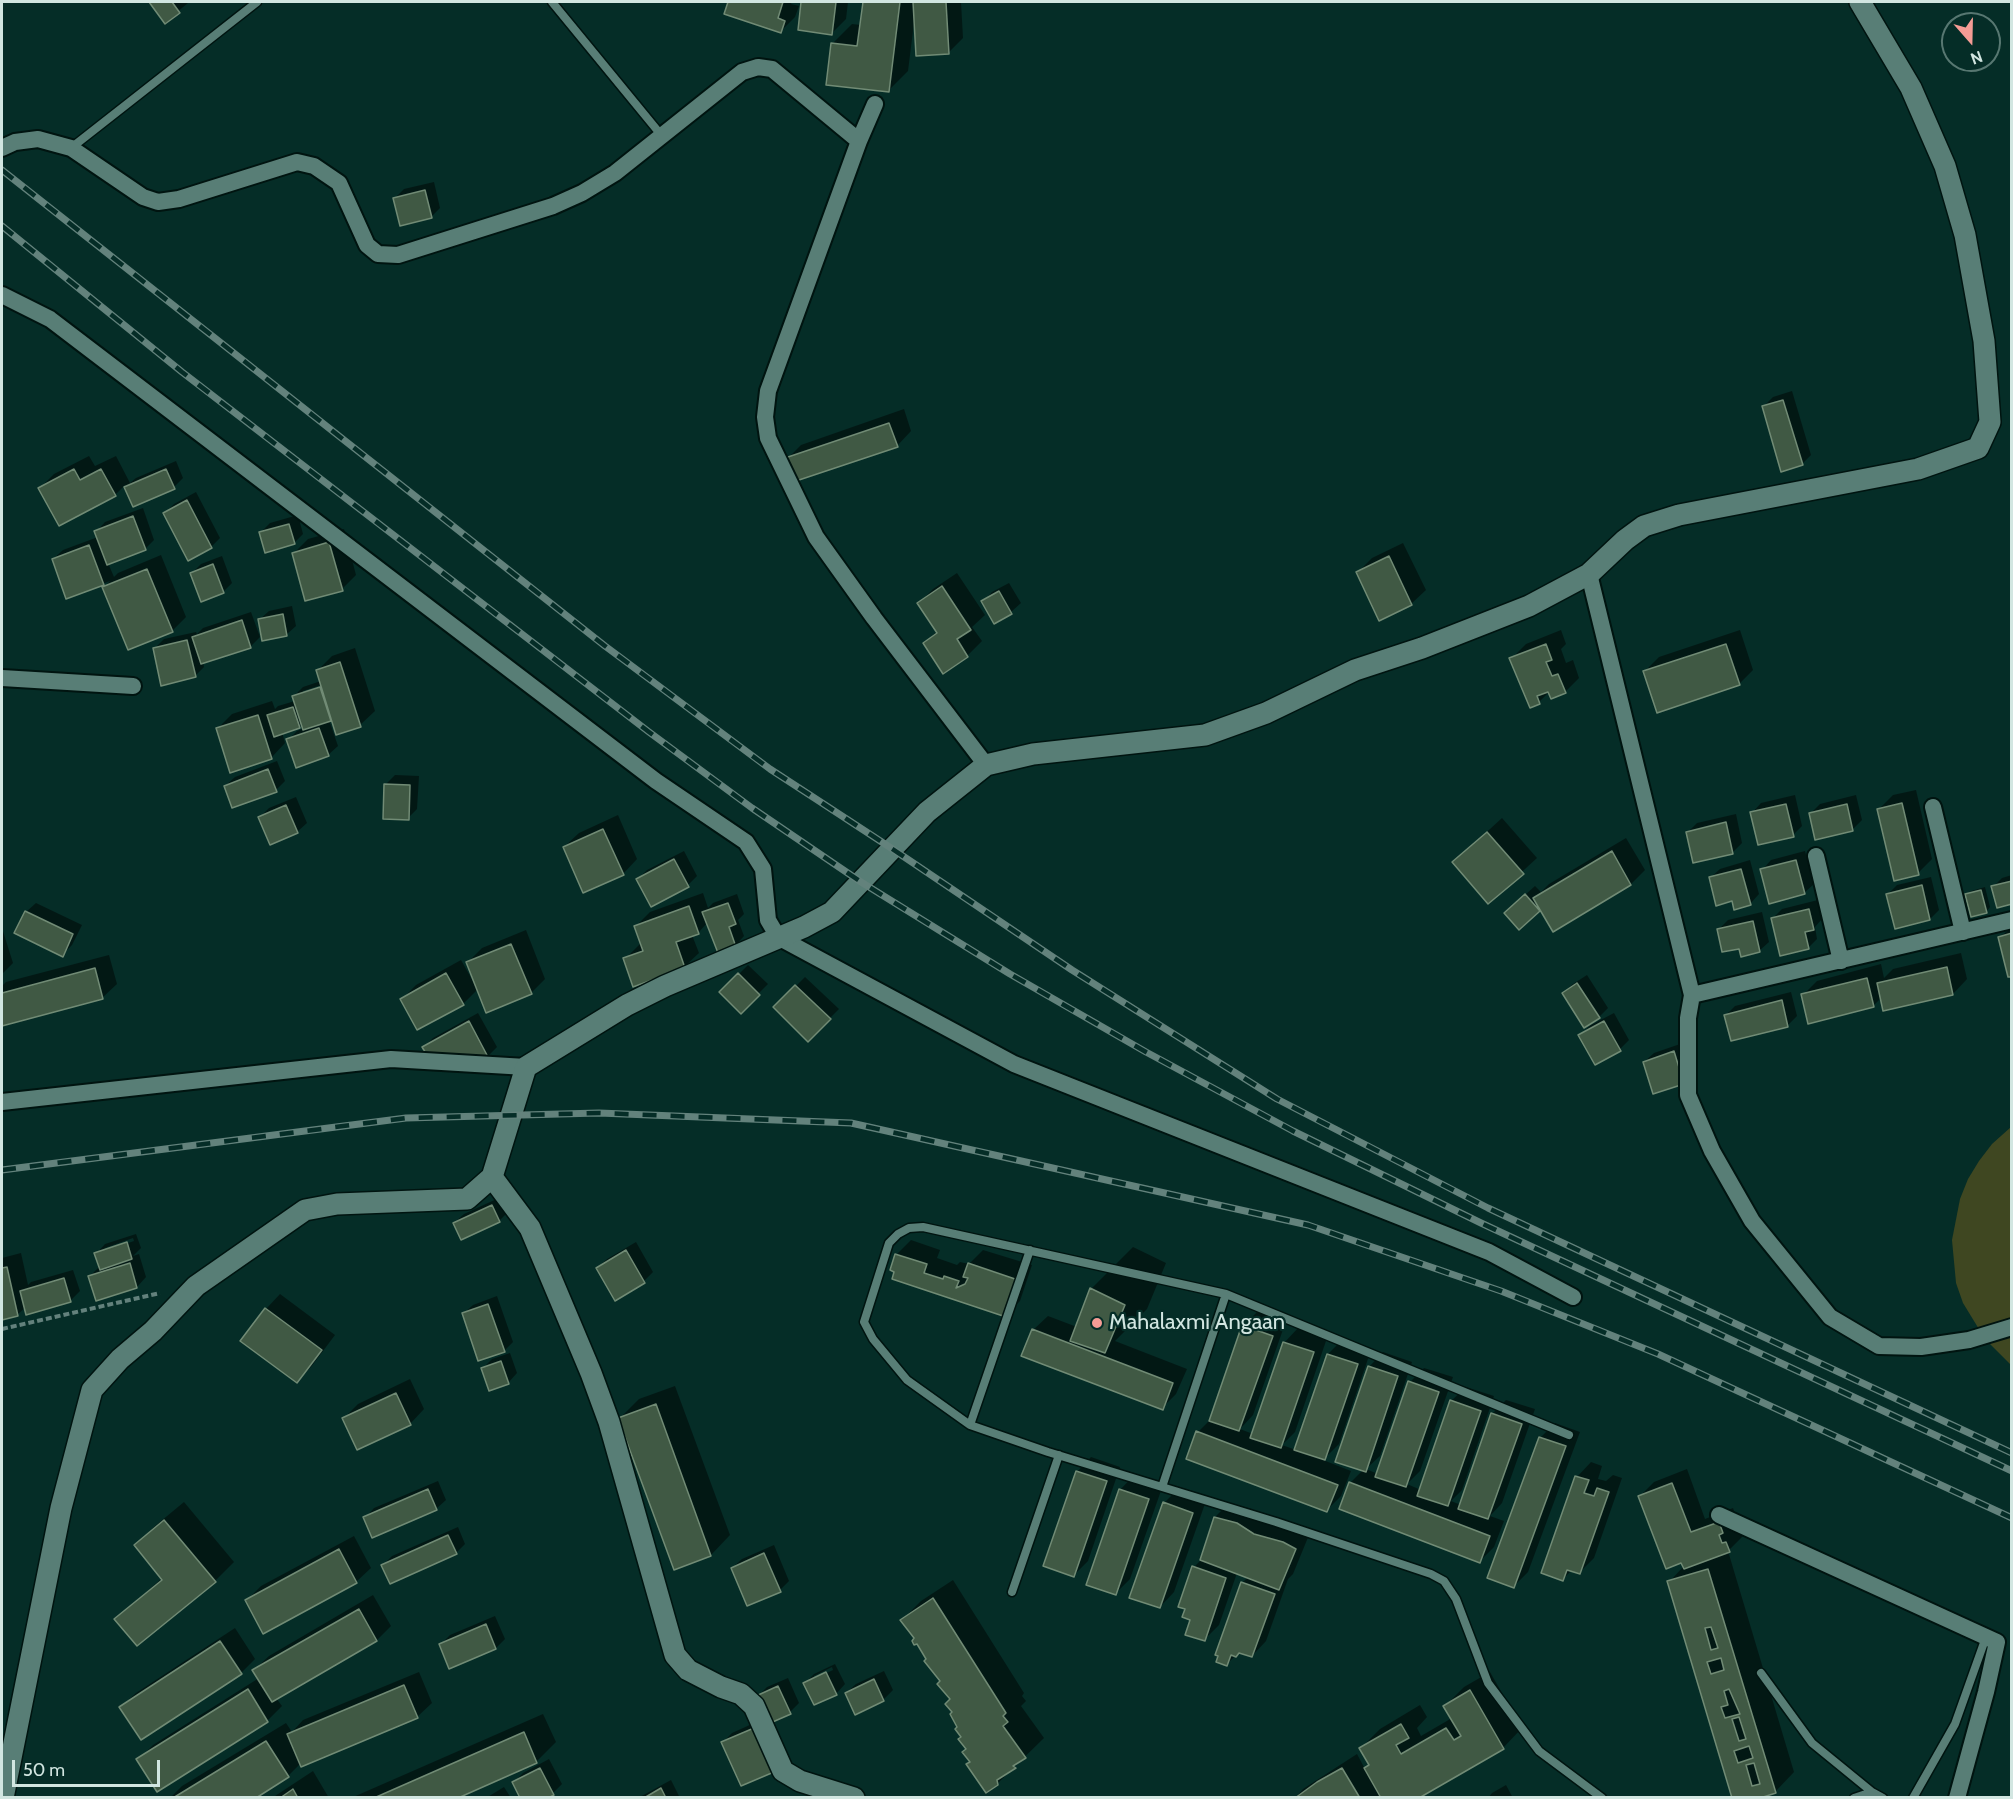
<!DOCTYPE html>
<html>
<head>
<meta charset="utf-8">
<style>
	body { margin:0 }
	#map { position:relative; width:2013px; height:1799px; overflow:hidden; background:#052d27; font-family:Cabin,sans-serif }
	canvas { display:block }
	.frame { position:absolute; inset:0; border:3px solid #d2e6e1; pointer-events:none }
	.north { position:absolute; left:1941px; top:12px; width:60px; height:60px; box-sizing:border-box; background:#052d27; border:2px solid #577771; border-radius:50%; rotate:160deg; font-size:16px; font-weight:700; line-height:24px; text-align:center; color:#d2e6e1 }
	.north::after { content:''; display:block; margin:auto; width:21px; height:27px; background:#f59c95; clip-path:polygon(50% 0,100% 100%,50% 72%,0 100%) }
	.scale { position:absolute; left:12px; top:1760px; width:148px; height:27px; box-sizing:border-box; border:3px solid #d2e6e1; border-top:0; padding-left:8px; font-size:18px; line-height:21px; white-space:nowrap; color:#d2e6e1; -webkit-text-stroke:4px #052d27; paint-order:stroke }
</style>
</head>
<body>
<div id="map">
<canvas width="2013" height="1799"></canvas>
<div class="frame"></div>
<div class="north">N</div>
<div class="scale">50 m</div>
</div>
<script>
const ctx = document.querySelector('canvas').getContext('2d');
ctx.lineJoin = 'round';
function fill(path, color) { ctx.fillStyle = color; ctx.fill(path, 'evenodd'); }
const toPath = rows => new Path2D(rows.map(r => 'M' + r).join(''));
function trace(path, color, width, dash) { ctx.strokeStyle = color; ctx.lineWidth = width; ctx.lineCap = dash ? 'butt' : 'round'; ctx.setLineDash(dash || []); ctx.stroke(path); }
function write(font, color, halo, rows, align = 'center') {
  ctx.font = font + ' Cabin,sans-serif'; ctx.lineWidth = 4.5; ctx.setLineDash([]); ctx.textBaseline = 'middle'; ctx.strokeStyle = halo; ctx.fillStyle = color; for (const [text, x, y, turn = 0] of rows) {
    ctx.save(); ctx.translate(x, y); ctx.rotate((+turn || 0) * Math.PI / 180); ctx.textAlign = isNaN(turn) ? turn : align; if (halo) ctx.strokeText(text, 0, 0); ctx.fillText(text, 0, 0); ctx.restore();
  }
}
fill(toPath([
	[2011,1127,2011,1365,1985,1339,1963,1303,1956,1283,1952,1240,1960,1199,1968,1179,1979,1161,1992,1144]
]), '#3f4721');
fill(toPath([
	[151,2,187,2,188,3,165,22],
	[730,2,792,2,791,4,799,6,795,17,781,31,726,13],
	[803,2,848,2,846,19,832,33,799,29],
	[864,2,961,2,963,38,948,53,914,23,908,71,889,90,833,43,852,24,861,25],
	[434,182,440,208,431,217,395,198,404,189],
	[1792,391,1811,455,1802,464,1763,407,1773,397],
	[904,409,911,431,897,446,787,459,801,445],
	[89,456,95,466,116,456,130,483,136,478,176,461,183,478,174,487,134,505,125,485,115,495,40,488,54,474],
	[196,492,220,538,211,547,165,513,174,504],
	[143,508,154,540,145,549,108,563,114,577,118,573,161,555,186,617,172,631,104,587,110,581,67,597,53,559,63,550,98,537,96,532,105,522],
	[298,515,303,534,294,543,261,532,270,523],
	[344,529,356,575,342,589,294,553,308,539],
	[1403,543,1426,590,1411,604,1357,573,1372,558],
	[222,556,232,583,223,592,192,573,201,564],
	[957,573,985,615,972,627,982,641,967,656,944,672,925,643,937,631,919,603,933,589],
	[1009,583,1021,603,1011,612,995,622,983,602,992,592],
	[292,606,296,626,286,635,259,620,269,611],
	[251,612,260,637,250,647,203,662,204,667,195,676,154,649,164,639,196,632,197,634,203,628],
	[1561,630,1566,644,1561,649,1566,663,1573,660,1579,678,1565,692,1549,692,1539,702,1511,659,1526,644],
	[1740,630,1753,670,1739,684,1645,671,1659,657],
	[355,648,375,711,360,725,333,717,329,720,338,746,328,755,288,740,297,731,304,728,303,723,299,727,282,732,285,743,271,758,217,729,232,714,272,701,275,709,278,706,295,701,294,696,303,687,321,681,318,670,332,656],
	[327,683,328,686,303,694,303,691],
	[277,761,285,781,276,790,225,786,235,777],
	[395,775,419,776,417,809,408,818,386,784],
	[1916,790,1932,859,1918,873,1879,809,1893,795],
	[1795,795,1802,826,1793,835,1752,813,1761,803],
	[1856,795,1862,820,1853,829,1816,838,1811,813,1820,804],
	[296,797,307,823,297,832,260,817,269,808],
	[1736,814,1742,843,1733,852,1695,861,1688,832,1697,823],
	[618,815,637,859,623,874,564,847,579,833],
	[1502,818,1537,858,1489,902,1454,862],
	[1626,838,1645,870,1631,884,1553,930,1541,908,1519,928,1515,904,1535,886,1541,892,1549,884],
	[684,851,697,876,688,885,638,879,647,870],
	[1805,851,1814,884,1804,893,1762,870,1771,860],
	[1750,860,1759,894,1750,904,1710,878,1720,869],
	[2012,875,2012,902,1993,887,2002,878],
	[1931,877,1939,910,1930,919,1888,894,1897,885],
	[1985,887,1990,907,1986,912,1966,895,1971,891],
	[703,893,708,908,713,903,737,894,744,914,738,920,744,936,735,946,708,922,698,933,692,935,699,953,684,967,625,959,641,943,635,927,650,912],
	[1818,900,1822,919,1815,927,1817,939,1808,948,1773,918,1782,909],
	[36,903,82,925,72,945,62,955,26,912],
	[1762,912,1769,942,1759,951,1740,947,1718,930,1728,920],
	[2012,927,2012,975,2000,937],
	[2,928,13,963,2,974],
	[526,930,545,979,531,993,478,989,463,1004,402,999,416,985,461,960,474,983,476,982,468,962,482,948],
	[1961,953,1967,979,1953,994,1884,1009,1882,997,1873,1006,1803,995,1817,981,1881,964,1884,978,1893,969],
	[109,955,117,984,102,998,2,1025,2,986,6,982],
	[748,965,768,984,741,1011,721,992],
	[1587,975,1608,1008,1599,1017,1585,1026,1563,993,1573,984],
	[805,977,839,1009,808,1040,775,1007],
	[1791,992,1797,1016,1788,1025,1732,1039,1726,1015,1735,1006],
	[478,1013,497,1047,488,1056,428,1054,424,1047,433,1038],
	[1614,1013,1629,1040,1620,1049,1596,1063,1580,1035,1591,1025],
	[1683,1043,1684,1082,1644,1062,1654,1053],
	[501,1197,508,1212,499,1221,454,1223,464,1214],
	[136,1234,141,1248,133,1256,139,1254,146,1277,137,1287,90,1276,99,1267,96,1254,105,1244],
	[133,1238,134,1241,105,1251,105,1248],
	[911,1240,940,1250,937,1258,957,1265,960,1262,969,1264,983,1250,1032,1265,1020,1301,1006,1315,894,1278,896,1255],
	[636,1242,653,1272,644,1281,615,1299,597,1268,607,1259],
	[1133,1247,1166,1263,1147,1309,1115,1341,1187,1369,1176,1394,1162,1408,1033,1330,1048,1316,1077,1327,1091,1289],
	[21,1253,28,1285,31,1282,73,1270,80,1291,70,1301,26,1307,17,1315,2,1318,2,1258],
	[280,1294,335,1335,311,1367,297,1381,266,1309],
	[497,1296,513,1342,504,1351,463,1314,473,1305],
	[1257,1312,1286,1321,1253,1415,1240,1429,1253,1434,1284,1343,1298,1328,1327,1338,1295,1432,1282,1445,1296,1450,1328,1354,1342,1340,1371,1350,1339,1444,1323,1460,1351,1471,1341,1496,1327,1510,1198,1432,1211,1419,1243,1326],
	[1383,1352,1412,1362,1380,1456,1366,1469,1378,1474,1410,1382,1424,1368,1453,1377,1420,1471,1407,1484,1421,1490,1451,1401,1466,1387,1494,1396,1462,1490,1451,1501,1461,1505,1492,1414,1506,1400,1535,1409,1502,1503,1490,1516,1504,1521,1494,1547,1480,1561,1350,1483,1363,1470,1369,1367],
	[510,1353,517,1373,508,1383,483,1368,492,1359],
	[410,1379,424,1409,410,1424,344,1418,358,1404],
	[675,1386,730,1535,711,1555,674,1568,620,1418,639,1399],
	[1555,1423,1580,1432,1528,1572,1513,1587,1540,1438],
	[1091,1457,1120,1467,1088,1561,1074,1575,1077,1472],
	[1591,1462,1602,1466,1598,1479,1606,1481,1613,1475,1622,1478,1594,1558,1579,1573,1572,1570,1563,1579,1577,1477],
	[1687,1469,1705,1519,1733,1508,1743,1536,1728,1551,1794,1772,1775,1792,1734,1798,1669,1582,1684,1566,1640,1496,1654,1482],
	[1134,1475,1163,1485,1130,1579,1116,1593,1120,1490],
	[438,1481,446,1500,436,1509,365,1518,374,1508],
	[1178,1489,1207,1498,1174,1592,1160,1607,1164,1503],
	[184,1502,234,1562,215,1581,116,1619,162,1578,136,1545,155,1526],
	[1229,1503,1252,1509,1269,1520,1309,1535,1293,1574,1288,1579,1266,1641,1252,1656,1240,1651,1226,1665,1242,1583,1248,1577,1237,1573,1219,1625,1204,1640,1192,1619,1194,1567,1202,1559,1215,1517],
	[458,1527,465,1544,456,1553,383,1565,392,1556],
	[354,1536,371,1568,356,1582,247,1600,261,1586],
	[774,1545,789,1581,780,1590,732,1568,742,1559],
	[953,1580,1024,1693,1022,1696,1026,1701,1021,1706,1044,1738,997,1784,971,1761,954,1712,952,1699,916,1638,902,1620,921,1601],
	[373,1595,391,1626,377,1640,276,1698,282,1706,267,1721,157,1790,138,1760,153,1745,259,1678,254,1670,269,1656],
	[495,1616,505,1639,496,1648,450,1667,440,1645,450,1635],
	[235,1628,255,1659,241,1673,121,1707,136,1693],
	[835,1664,845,1684,836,1694,805,1683,814,1674],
	[832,1667,833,1670,814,1679,814,1676],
	[884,1671,893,1690,884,1699,856,1713,846,1693,856,1684],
	[419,1672,432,1703,417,1717,301,1763,288,1776,253,1798,170,1798,182,1786,286,1723,292,1732,303,1720],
	[1490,1672,1522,1728,1503,1748,1429,1790,1423,1798,1295,1798,1303,1789,1357,1754,1365,1769,1370,1764,1361,1748,1380,1729,1420,1705,1427,1717,1417,1728,1421,1736,1452,1718,1445,1706,1464,1687],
	[788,1678,799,1703,790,1712,758,1696,767,1687],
	[543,1714,556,1742,536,1762,454,1798,351,1798],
	[763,1719,773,1771,723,1742,732,1733],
	[549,1759,562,1784,553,1793,514,1782,523,1773],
	[313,1771,329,1798,272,1798],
	[671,1780,680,1798,638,1798],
	[1506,1785,1513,1798,1488,1798,1492,1793],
	[504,1787,511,1798,486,1798]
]), '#0007');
const building = toPath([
	[149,2,172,2,180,13,165,24,149,2],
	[728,2,783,2,778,18,785,21,781,33,724,14,728,2],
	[801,2,836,2,832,35,798,30,801,2],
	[863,2,900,2,889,92,826,85,831,43,857,46,863,2],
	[913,2,946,2,949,54,916,56,913,2],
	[425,190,432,218,400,226,393,198,425,190],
	[1783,400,1803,465,1781,472,1762,406,1783,400],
	[889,423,898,447,793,482,785,458,889,423],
	[74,469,80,480,101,469,116,496,59,526,38,488,74,469],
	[166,469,175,489,133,507,124,487,166,469],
	[187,500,212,548,188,561,163,513,187,500],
	[133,516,146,550,107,565,94,531,133,516],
	[289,524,295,544,265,553,259,532,289,524],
	[329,542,343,591,305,601,292,553,329,542],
	[89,545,104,585,66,599,52,559,89,545],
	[1389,556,1412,605,1379,621,1356,572,1389,556],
	[213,564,224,593,201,602,190,573,213,564],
	[147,569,173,632,128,650,102,587,147,569],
	[942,586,971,630,957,639,968,657,943,674,923,643,937,633,917,603,942,586],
	[999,591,1012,614,994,624,981,601,999,591],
	[283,614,287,636,262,641,258,619,283,614],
	[242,620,251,648,201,664,192,637,242,620],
	[187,640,196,677,161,686,153,648,187,640],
	[1546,644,1552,660,1546,662,1552,676,1558,674,1566,693,1551,699,1548,692,1537,696,1540,704,1530,708,1509,658,1546,644],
	[1726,644,1740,685,1657,713,1643,671,1726,644],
	[340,662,361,727,336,735,316,670,340,662],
	[320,687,331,721,303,730,292,696,320,687],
	[293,707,300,728,274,737,267,715,293,707],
	[258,715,272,759,230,773,216,728,258,715],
	[319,728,329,756,296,768,286,739,319,728],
	[268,769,277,792,232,808,224,786,268,769],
	[384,784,410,785,409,820,383,819,384,784],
	[1902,803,1919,875,1894,881,1877,809,1902,803],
	[1786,804,1794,837,1758,845,1750,812,1786,804],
	[1847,804,1853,831,1815,840,1809,813,1847,804],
	[286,805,298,833,270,845,258,817,286,805],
	[1726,822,1733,854,1693,863,1686,832,1726,822],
	[603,829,624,875,583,893,563,847,603,829],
	[1487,832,1524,874,1488,904,1452,862,1487,832],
	[1612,851,1631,885,1553,932,1533,898,1612,851],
	[674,859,689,887,651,907,636,879,674,859],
	[1796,860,1805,894,1769,904,1760,869,1796,860],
	[1741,869,1751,905,1734,910,1732,901,1716,906,1709,877,1741,869],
	[2012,881,2012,904,1997,908,1991,886,2012,881],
	[1922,885,1930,920,1895,929,1886,894,1922,885],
	[1981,890,1987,913,1971,917,1965,894,1981,890],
	[1525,894,1540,911,1519,930,1504,913,1525,894],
	[728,903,736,924,729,927,736,947,718,953,702,912,728,903],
	[689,906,699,934,676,942,685,968,633,987,623,958,643,951,634,926,689,906],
	[1809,909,1814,930,1805,932,1809,949,1780,956,1771,918,1809,909],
	[25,911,73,934,63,957,14,933,25,911],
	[1753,921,1760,952,1741,957,1739,949,1722,952,1717,929,1753,921],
	[2012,933,2012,977,2008,977,1998,937,2012,933],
	[511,944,532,994,486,1013,466,962,511,944],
	[1947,967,1953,995,1883,1011,1877,983,1947,967],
	[95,968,103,999,2,1026,2,993,95,968],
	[446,973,464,1005,417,1030,400,999,446,973],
	[738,973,760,995,741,1014,719,992,738,973],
	[1867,978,1874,1007,1808,1024,1801,994,1867,978],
	[1577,983,1600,1018,1584,1028,1562,993,1577,983],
	[795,985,831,1019,808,1042,773,1007,795,985],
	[1782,1000,1788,1027,1731,1041,1724,1015,1782,1000],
	[469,1021,488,1057,427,1055,422,1047,469,1021],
	[1604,1021,1621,1051,1595,1065,1578,1035,1604,1021],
	[1674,1051,1684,1084,1653,1094,1643,1062,1674,1051],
	[492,1205,500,1222,461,1240,453,1223,492,1205],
	[127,1242,132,1259,100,1270,94,1253,127,1242],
	[626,1250,645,1283,615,1301,596,1268,626,1250],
	[895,1254,927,1264,924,1273,943,1279,944,1276,959,1281,956,1288,965,1284,968,1278,963,1277,968,1263,1018,1280,1006,1317,892,1279,894,1272,890,1270,895,1254],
	[130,1263,137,1288,96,1301,88,1276,130,1263],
	[7,1267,18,1316,2,1320,2,1268,7,1267],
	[64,1278,71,1302,26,1315,20,1291,64,1278],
	[1090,1288,1125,1305,1105,1353,1070,1341,1090,1288],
	[488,1304,505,1352,478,1361,462,1313,488,1304],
	[265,1308,322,1350,297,1383,240,1341,265,1308],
	[1242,1325,1273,1336,1239,1431,1209,1421,1242,1325],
	[1032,1329,1173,1383,1163,1410,1021,1356,1032,1329],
	[1283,1342,1314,1352,1281,1448,1250,1438,1283,1342],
	[1327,1354,1358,1364,1325,1460,1294,1450,1327,1354],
	[501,1361,509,1384,489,1391,481,1368,501,1361],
	[1368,1366,1398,1376,1366,1472,1335,1462,1368,1366],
	[1408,1381,1439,1392,1406,1487,1375,1477,1408,1381],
	[396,1393,411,1425,357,1450,342,1418,396,1393],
	[1450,1400,1481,1411,1448,1506,1417,1496,1450,1400],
	[656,1404,711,1556,674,1570,618,1418,656,1404],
	[1491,1413,1522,1424,1488,1519,1458,1509,1491,1413],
	[1196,1431,1338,1485,1327,1512,1186,1459,1196,1431],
	[1539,1437,1566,1446,1514,1588,1487,1578,1539,1437],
	[1076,1471,1107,1481,1074,1577,1043,1566,1076,1471],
	[1575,1476,1589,1480,1584,1493,1594,1496,1597,1488,1609,1492,1580,1574,1567,1570,1563,1581,1541,1573,1575,1476],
	[1349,1482,1490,1536,1480,1563,1339,1509,1349,1482],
	[1672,1483,1691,1532,1719,1522,1723,1533,1719,1535,1722,1543,1726,1542,1730,1552,1684,1569,1681,1563,1666,1569,1638,1496,1672,1483],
	[428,1489,437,1510,372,1538,363,1517,428,1489],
	[1119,1489,1149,1499,1116,1595,1086,1585,1119,1489],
	[1163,1502,1193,1513,1160,1608,1129,1598,1163,1502],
	[1214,1517,1237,1523,1254,1534,1283,1542,1296,1549,1279,1590,1200,1560,1214,1517],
	[164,1520,216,1582,137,1646,114,1619,162,1580,134,1545,164,1520],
	[448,1535,457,1554,390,1584,381,1565,448,1535],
	[339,1549,357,1583,263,1634,245,1600,339,1549],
	[764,1553,781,1592,747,1606,731,1568,764,1553],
	[1192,1566,1226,1578,1205,1641,1185,1635,1190,1620,1182,1617,1185,1609,1178,1607,1192,1566],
	[1708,1569,1776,1793,1760,1798,1732,1798,1667,1581,1708,1569],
	[1711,1627,1718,1648,1711,1650,1705,1628,1711,1627],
	[1721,1658,1724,1670,1711,1674,1707,1662,1721,1658],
	[1729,1689,1740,1714,1725,1718,1721,1707,1728,1705,1724,1691,1729,1689],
	[1739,1717,1746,1739,1739,1741,1732,1719,1739,1717],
	[1749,1746,1753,1758,1738,1763,1734,1751,1749,1746],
	[1754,1763,1760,1784,1752,1786,1746,1765,1754,1763],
	[1241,1582,1275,1594,1252,1657,1239,1653,1236,1657,1231,1655,1227,1666,1216,1662,1218,1656,1215,1655,1241,1582],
	[933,1598,1006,1713,1003,1716,1008,1722,1003,1726,1026,1758,1013,1766,1016,1768,997,1780,998,1785,986,1793,966,1764,970,1762,962,1752,966,1749,958,1739,961,1737,955,1729,957,1727,950,1714,952,1712,945,1704,950,1699,937,1684,940,1681,924,1661,926,1659,917,1644,914,1645,912,1641,914,1638,900,1620,933,1598],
	[359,1609,377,1641,272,1702,252,1670,359,1609],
	[486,1624,496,1649,449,1669,439,1644,486,1624],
	[220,1641,242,1674,141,1740,119,1707,220,1641],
	[826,1672,837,1695,814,1705,803,1683,826,1672],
	[874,1679,884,1701,855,1715,845,1693,874,1679],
	[404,1685,418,1718,301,1767,287,1734,404,1685],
	[778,1686,791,1714,768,1724,756,1696,778,1686],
	[248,1689,268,1722,157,1792,136,1759,248,1689],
	[1470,1690,1504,1749,1419,1798,1381,1798,1364,1768,1369,1765,1359,1748,1401,1724,1409,1738,1396,1745,1401,1754,1446,1728,1454,1740,1461,1736,1443,1706,1470,1690],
	[754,1728,774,1772,741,1786,721,1742,754,1728],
	[524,1732,537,1763,458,1798,374,1798,524,1732],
	[266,1741,289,1777,256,1798,173,1798,266,1741],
	[540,1768,554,1795,548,1798,520,1798,512,1782,540,1768],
	[1342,1768,1360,1798,1295,1798,1317,1782,1342,1768],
	[661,1788,666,1798,644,1798,661,1788],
	[293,1789,298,1798,280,1798,293,1789]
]);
fill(building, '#405944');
trace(building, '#718b75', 1.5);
const service = toPath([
	[552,2,662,136],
	[71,148,257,2],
	[970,1425,1030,1250],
	[1569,1435,1226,1294,923,1227,909,1228,898,1234,889,1243,864,1322,873,1339,907,1380,970,1425,1048,1452,1276,1522,1431,1574,1444,1581,1456,1599,1488,1683,1539,1751,1602,1798],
	[1162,1487,1226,1294],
	[1012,1592,1059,1455],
	[1761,1673,1812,1743,1872,1792,1883,1798],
	[1854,1798,1872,1792],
	[1913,1798,1955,1724,1986,1637]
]);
const minor = toPath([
	[875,104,859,141,768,391,765,417,768,438,816,537,874,618,986,765],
	[2,148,15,142,38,139,71,148,143,197,158,202,179,199,297,162,314,166,339,183,367,245,378,254,398,255,553,206,582,193,615,173,742,72,758,67,772,69,859,141],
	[2,295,50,319,656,781,746,842,763,869,768,920,778,937,1014,1064,1489,1252,1573,1297],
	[1589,574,1692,995,1688,1018,1688,1095,1712,1151,1752,1221,1830,1317,1879,1346,1921,1347,1969,1340,2012,1327],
	[2,678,133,686],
	[1933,807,1963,932],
	[1816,856,1841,961],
	[1692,995,2012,920],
	[2,1102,391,1059,526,1067],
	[1719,1515,1997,1642,1986,1692,1957,1798]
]);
const tertiary = toPath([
	[492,1177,530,1228,591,1373,609,1422,675,1655,688,1670,721,1687,741,1694,754,1706,783,1771,800,1781,854,1798],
	[3,1798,61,1508,92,1390,120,1359,153,1331,196,1286,305,1210,337,1204,467,1199,492,1177,526,1067,627,1005,665,986,804,927,832,912,927,812,986,765,1033,754,1205,735,1266,713,1355,670,1422,648,1529,606,1589,574,1625,540,1644,526,1679,515,1918,469,1978,448,1990,422,1984,341,1965,235,1945,166,1911,88,1860,2]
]);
trace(service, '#001410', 11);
trace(minor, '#001410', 20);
trace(tertiary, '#001410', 24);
trace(toPath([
	[2,1329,160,1293]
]), '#63817c', 4, [6, 3]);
trace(service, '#587e76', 8);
trace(minor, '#587e76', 16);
trace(tertiary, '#587e76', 21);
const rail = toPath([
	[2,170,605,646,770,769,891,848,1072,970,1277,1099,1488,1208,2012,1453],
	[2,226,182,372,649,732,752,808,861,882,1010,974,1146,1052,1293,1131,1481,1223,2012,1471],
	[2,1170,406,1118,599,1113,851,1123,1308,1225,1501,1291,1658,1354,2012,1518]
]);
trace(rail, '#63827c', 7);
trace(rail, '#052d27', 4.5, [14]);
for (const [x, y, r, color] of [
	[1097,1323,6,"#f59c95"]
]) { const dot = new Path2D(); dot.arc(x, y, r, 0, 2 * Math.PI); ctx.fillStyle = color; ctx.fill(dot); trace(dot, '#052d27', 2); }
write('22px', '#d2e6e1', '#052d27', [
	["Mahalaxmi Angaan",1109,1323]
], 'left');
</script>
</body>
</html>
